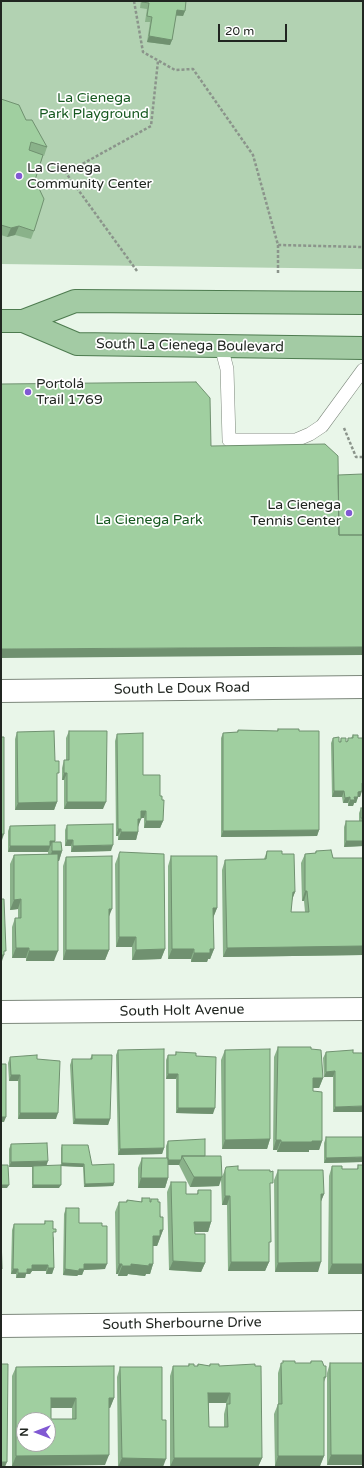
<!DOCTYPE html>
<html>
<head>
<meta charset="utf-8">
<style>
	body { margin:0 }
	#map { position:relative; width:364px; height:1468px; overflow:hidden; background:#e9f6e9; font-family:"Varela Round",sans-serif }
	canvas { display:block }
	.frame { position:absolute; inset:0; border:2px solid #212621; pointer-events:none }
	.north { position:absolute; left:16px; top:1412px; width:40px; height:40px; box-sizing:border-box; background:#fff; border:1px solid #a6a8a6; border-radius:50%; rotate:270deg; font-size:11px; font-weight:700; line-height:16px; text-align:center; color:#212621 }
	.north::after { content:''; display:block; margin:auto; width:14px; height:18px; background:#8159d3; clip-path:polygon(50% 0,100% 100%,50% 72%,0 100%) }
	.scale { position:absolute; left:218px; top:24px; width:69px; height:18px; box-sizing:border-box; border:2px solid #212621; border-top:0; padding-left:5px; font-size:12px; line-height:14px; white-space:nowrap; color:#212621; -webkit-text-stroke:3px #fff; paint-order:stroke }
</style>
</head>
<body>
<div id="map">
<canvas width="364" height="1468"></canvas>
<div class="frame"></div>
<div class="north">N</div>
<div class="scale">20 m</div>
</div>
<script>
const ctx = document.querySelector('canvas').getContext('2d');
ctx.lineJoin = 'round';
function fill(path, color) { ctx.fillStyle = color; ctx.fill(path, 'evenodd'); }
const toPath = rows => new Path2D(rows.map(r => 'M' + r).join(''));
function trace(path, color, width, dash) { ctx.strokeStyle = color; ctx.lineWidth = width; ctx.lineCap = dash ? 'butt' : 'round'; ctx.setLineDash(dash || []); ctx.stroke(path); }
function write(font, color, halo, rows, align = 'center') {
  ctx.font = font + ' "Varela Round",sans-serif'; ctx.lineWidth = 3.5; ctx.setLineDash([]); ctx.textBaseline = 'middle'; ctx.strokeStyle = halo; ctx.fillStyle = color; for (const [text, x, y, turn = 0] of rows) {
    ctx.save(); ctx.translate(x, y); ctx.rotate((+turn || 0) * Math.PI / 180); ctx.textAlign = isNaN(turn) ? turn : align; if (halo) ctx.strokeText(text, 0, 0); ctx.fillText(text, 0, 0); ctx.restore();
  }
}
fill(toPath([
	[1,1,363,1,363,269,1,264]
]), '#b2d2b2');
const lane = toPath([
	[221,346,227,369,229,440,296,440,310,434,322,426,363,370]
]);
const street = toPath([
	[1,691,363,687],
	[1,1012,363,1009],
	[1,1326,363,1322]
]);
const primary = toPath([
	[1,321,23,321,75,301,363,303],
	[23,321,77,344,363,348]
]);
trace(lane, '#7c877b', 14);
trace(street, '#7c877b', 24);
trace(primary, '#4d7b4f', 24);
trace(toPath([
	[134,1,143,52,175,70,193,69,253,155,278,245,363,247],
	[137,271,66,173,151,126,158,61],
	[278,273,278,245],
	[344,428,356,457,363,457]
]), '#8b948b', 2.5, [3, 2]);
trace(lane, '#fff', 13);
trace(street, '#fff', 22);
trace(primary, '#a3cba4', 22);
fill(toPath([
	[141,1,186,1,185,11,183,16,176,16,172,40,170,45,147,42,150,22,145,22,147,9,140,8],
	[1,99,26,120,47,147,44,156,43,155,35,180,34,231,31,239,15,235,7,237,1,235],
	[278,729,299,731,319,830,317,836,221,837,221,738,223,733,237,732,238,730,277,731],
	[69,731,103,809,64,809,64,780,62,780,62,768,64,760,66,760,66,738],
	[17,732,55,761,57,778,57,802,54,810,15,810,15,739],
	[117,734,143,775,160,796,163,821,160,828,144,828,144,818,141,818,138,826,138,832,136,840,118,840,118,836,116,836,115,741],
	[353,735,358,738,363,738,363,789,362,789,360,797,358,797,356,803,354,803,353,806,348,806,348,803,343,803,342,797,332,797,331,743,333,738,340,742,341,738,346,742,347,742,348,738,351,738],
	[361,808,363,808,363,846,344,847,344,827,346,821,359,821,359,813],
	[67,825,111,851,71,852,71,846,65,846,65,830],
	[10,826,55,841,55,842,62,851,59,861,58,861,54,961,26,961,26,958,12,958,12,927,15,918,18,918,18,909,10,910,10,864,14,855,48,854,48,852,50,846,48,852,8,852,8,831],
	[267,851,282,854,295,892,292,900,291,912,305,912,304,901,302,901,301,863,305,854,315,853,316,851,333,858,363,858,363,955,223,957,222,870,225,860,264,859],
	[119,854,165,949,161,959,132,960,132,947,116,947,115,864],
	[171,856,217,908,213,918,214,949,210,959,208,959,207,962,191,962,191,959,168,959,168,866],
	[66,857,109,918,109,950,105,960,63,960,63,866],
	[278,1047,311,1049,323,1078,319,1088,313,1088,313,1091,322,1141,319,1150,309,1150,309,1152,277,1152,277,1150,273,1150,274,1057],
	[118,1050,164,1148,162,1154,118,1155,116,1055],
	[225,1050,270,1139,267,1149,222,1149,221,1060],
	[176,1052,196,1056,213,1114,176,1113,176,1079,166,1079,166,1060,168,1055,175,1055],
	[326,1052,363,1053,333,1112,333,1077,324,1077,323,1058],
	[92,1055,110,1119,108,1125,73,1124,70,1065,72,1059,90,1059],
	[10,1057,37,1059,56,1119,18,1119,18,1081,9,1081,8,1063],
	[326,1137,362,1162,324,1163,324,1143],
	[168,1141,205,1156,219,1186,190,1187,179,1165,168,1165,168,1178,165,1188,138,1188,138,1168,142,1158,166,1158,166,1146],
	[11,1144,46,1166,59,1188,32,1188,32,1167,9,1167,9,1149],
	[62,1145,92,1165,114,1183,113,1186,84,1187,83,1167,61,1166,61,1148],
	[358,1165,363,1274,328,1274,329,1176,332,1166,342,1169,357,1169],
	[225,1170,238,1170,270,1189,269,1262,265,1271,228,1271,227,1205,222,1205,221,1179],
	[278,1170,324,1194,321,1201,318,1272,275,1272,274,1180],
	[171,1182,186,1194,197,1194,198,1190,211,1222,208,1232,195,1232,195,1234,205,1263,201,1272,169,1270,167,1192],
	[142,1198,150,1202,151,1199,158,1202,163,1230,157,1246,153,1246,153,1264,150,1274,146,1274,145,1276,128,1274,127,1276,118,1276,118,1274,116,1274,115,1212,119,1202,126,1202,127,1200,141,1202],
	[66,1208,79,1223,105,1269,84,1270,82,1275,78,1275,77,1276,63,1275,64,1214],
	[45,1221,54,1238,54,1268,52,1274,46,1274,46,1271,32,1271,30,1274,26,1274,25,1278,16,1278,16,1274,11,1274,12,1230,14,1224,44,1224],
	[283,1361,295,1363,310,1363,311,1361,326,1377,324,1382,324,1456,320,1466,275,1466,274,1414,278,1404,278,1373,281,1363,283,1363],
	[330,1363,363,1465,327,1465,327,1373],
	[189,1364,194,1366,197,1366,198,1364,209,1366,210,1364,219,1366,262,1458,258,1467,170,1467,170,1376,173,1366,188,1366],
	[209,1403,226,1403,226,1406,224,1414,224,1427,209,1427],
	[16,1367,114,1398,110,1408,109,1408,105,1465,12,1466,12,1376],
	[51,1408,72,1408,72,1419,51,1419],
	[120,1367,162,1420,163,1467,118,1467,117,1377]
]), '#8ab28a');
fill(toPath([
	[177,10,185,11,183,16,175,15],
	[149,36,172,40,170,45,147,42],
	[19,226,15,235,7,237,11,228],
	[363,647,363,655,1,658,1,649],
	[64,773,67,773,64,780,62,780],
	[334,791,344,791,342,797,332,797],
	[362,791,360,797,356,797,358,792],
	[350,797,348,803,343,803,345,798],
	[354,797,358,797,356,803,354,803,353,806,348,806,350,800],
	[57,802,54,810,15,810,18,803],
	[67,802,106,802,103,809,64,809],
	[141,811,146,811,144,818,138,818],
	[138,819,141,819,138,827],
	[146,821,163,821,160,828,144,828],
	[118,829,121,829,118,836,116,836],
	[319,830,317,836,221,837,223,831],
	[121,832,138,832,136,840,118,840],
	[1,834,4,834,2,840,1,840],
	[67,840,73,840,71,846,65,846],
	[50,841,55,841,53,846,52,842,48,852,8,852,10,846],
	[346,841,363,841,363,846,344,847],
	[113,845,111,851,71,852,73,846],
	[52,851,62,851,59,861,49,861],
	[305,891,307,891,304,901,302,901],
	[293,892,295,892,291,902],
	[21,899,18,909,10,910,14,900],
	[213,908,217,908,213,918],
	[109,909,112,909,108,919],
	[119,937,136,937,132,947,116,947],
	[363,946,363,955,223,957,227,948],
	[16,948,29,948,26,958,12,958],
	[165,949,161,959,132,960,136,950],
	[172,949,194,949,191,959,168,959],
	[210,949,214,949,210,959,208,959,207,962,191,962,194,953],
	[66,950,109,950,105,960,63,960],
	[29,951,58,951,54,961,26,961],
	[1,955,4,955,2,961,1,961],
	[335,1071,333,1077,324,1077,326,1072],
	[168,1074,178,1074,176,1079,166,1079],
	[11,1075,20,1075,18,1081,9,1081],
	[313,1078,323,1078,319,1088,310,1088],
	[363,1106,363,1112,333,1112,335,1107],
	[178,1108,215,1108,213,1114,176,1113],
	[20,1113,58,1113,56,1119,18,1119],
	[1,1117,6,1117,4,1122,1,1122],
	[75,1119,110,1119,108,1125,73,1124],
	[270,1139,267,1149,222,1149,225,1140],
	[276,1140,281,1140,277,1150,273,1150],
	[312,1141,322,1141,319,1150,309,1150,309,1152,277,1152,281,1142],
	[164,1148,162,1154,118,1155,120,1149],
	[363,1157,362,1162,324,1163,326,1158],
	[168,1160,181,1160,179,1165,166,1165],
	[48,1161,46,1167,9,1167,11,1162],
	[62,1163,84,1164,83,1167,61,1166],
	[194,1177,222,1177,219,1186,190,1187],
	[141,1178,168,1178,165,1188,138,1188],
	[114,1183,113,1186,84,1187,85,1184],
	[1,1185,9,1185,7,1188,1,1188],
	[33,1185,61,1185,59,1188,32,1188],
	[321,1194,324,1194,320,1204],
	[225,1196,230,1196,227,1205,222,1205],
	[194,1222,211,1222,208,1232,191,1232],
	[160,1230,163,1230,157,1246,150,1246,153,1236],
	[173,1261,205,1263,201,1272,169,1270],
	[231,1262,269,1262,265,1271,228,1271],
	[321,1262,318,1272,275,1272,278,1263],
	[84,1264,107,1264,105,1269,84,1270,82,1275,78,1275,77,1276,63,1275,65,1269,79,1269],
	[119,1264,122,1264,118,1274,116,1274],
	[131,1264,153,1264,150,1274,146,1274,145,1276,128,1274,127,1276,118,1276,122,1266],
	[332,1264,363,1264,363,1274,328,1274],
	[32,1265,48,1265,46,1271,32,1271,30,1274,26,1274,25,1278,16,1278,18,1273],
	[48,1268,54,1268,52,1274,46,1274],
	[13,1269,18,1269,16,1274,11,1274],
	[208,1393,230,1393,226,1403,205,1403],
	[51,1398,76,1398,72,1408,47,1408],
	[109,1398,114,1398,110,1408,105,1408],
	[109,1455,105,1465,12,1466,16,1456],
	[331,1455,363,1455,363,1465,327,1465],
	[278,1456,324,1456,320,1466,275,1466],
	[122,1458,166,1459,163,1467,118,1467],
	[174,1458,262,1458,258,1467,170,1467],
	[1,1462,7,1462,5,1467,1,1467]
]), '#709170');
const building = toPath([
	[142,1,186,1,185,11,177,10,172,40,149,36,152,17,147,16,149,3,142,2,142,1],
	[1,99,19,105,26,120,32,120,47,147,31,142,29,150,43,155,35,180,44,199,34,231,19,226,11,228,1,225,1,99],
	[196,382,210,398,211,446,325,444,338,456,339,535,363,535,363,647,1,649,1,384,196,382],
	[363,474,363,535,339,535,338,475,363,474],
	[278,729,299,729,299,731,319,731,319,830,223,831,223,733,238,732,238,730,278,731,278,729],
	[54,731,55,761,59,761,59,773,57,773,57,802,18,803,17,732,54,731],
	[69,731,107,731,106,802,67,802,67,773,64,773,64,760,69,760,69,731],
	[143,733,143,775,160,775,160,796,162,796,162,800,164,800,163,821,146,821,146,811,141,811,141,819,138,819,138,832,121,832,121,829,118,829,117,734,143,733],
	[353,735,358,735,358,738,363,738,363,783,362,783,362,791,358,792,358,797,354,797,355,800,350,800,350,797,345,798,344,791,334,791,333,738,339,737,339,742,341,742,341,738,346,738,346,742,348,741,348,738,353,738,353,735],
	[1,737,4,737,4,834,1,834,1,737],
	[361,808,363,808,363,818,361,818,361,808],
	[346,821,363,821,363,841,346,841,346,821],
	[113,824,113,845,73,846,73,840,67,840,67,825,113,824],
	[55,825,55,841,50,841,50,846,10,846,10,826,55,825],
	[52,842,61,842,62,851,52,851,52,842],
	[331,850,333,858,363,858,363,946,227,948,225,860,266,859,267,851,282,851,282,854,294,854,295,892,293,892,291,912,309,912,307,891,305,891,305,854,316,853,316,851,331,850],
	[120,852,164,854,165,949,136,950,136,937,119,937,119,854,120,852],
	[58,854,58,951,29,951,29,948,16,948,15,918,21,918,21,899,14,900,14,855,58,854],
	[112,856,112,909,109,909,109,950,66,950,66,857,112,856],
	[171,856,217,856,217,908,213,908,214,949,210,949,210,953,194,953,194,949,172,949,171,856],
	[1,899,4,899,6,951,4,951,4,955,1,955,1,899],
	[278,1047,311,1047,311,1049,321,1050,323,1078,313,1078,313,1091,322,1092,322,1141,312,1141,312,1142,281,1142,281,1140,276,1140,278,1047],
	[164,1049,164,1148,120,1149,118,1050,164,1049],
	[270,1049,270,1139,225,1140,225,1050,270,1049],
	[353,1050,353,1053,363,1053,363,1106,335,1107,335,1071,326,1072,326,1052,353,1050],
	[176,1052,196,1053,196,1056,216,1057,215,1108,178,1108,178,1074,168,1074,168,1055,176,1055,176,1052],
	[37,1055,37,1059,60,1061,58,1113,20,1113,20,1075,11,1075,10,1057,37,1055],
	[92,1055,112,1055,110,1119,75,1119,72,1059,92,1059,92,1055],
	[1,1064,6,1064,6,1117,1,1117,1,1064],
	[326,1137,363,1137,363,1157,326,1158,326,1137],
	[205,1139,205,1156,182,1156,181,1160,168,1160,168,1141,205,1139],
	[47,1143,48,1161,11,1162,11,1144,47,1143],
	[62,1145,88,1145,92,1165,114,1164,114,1183,85,1184,84,1164,62,1163,62,1145],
	[182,1156,221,1156,222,1177,194,1177,182,1156],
	[142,1158,168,1158,168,1178,141,1178,142,1158],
	[1,1165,8,1165,9,1185,1,1185,1,1165],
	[61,1165,61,1185,33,1185,33,1166,61,1165],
	[358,1165,363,1165,363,1264,332,1264,332,1166,342,1166,342,1169,358,1169,358,1165],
	[238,1166,238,1170,270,1170,270,1172,273,1171,273,1183,270,1183,271,1242,269,1242,269,1262,231,1262,230,1196,225,1196,225,1170,226,1167,238,1166],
	[278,1170,323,1170,324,1194,321,1194,321,1262,278,1263,278,1170],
	[171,1182,186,1182,186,1194,198,1194,198,1190,211,1190,211,1222,194,1222,195,1234,205,1234,205,1263,173,1261,171,1182],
	[142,1198,150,1198,150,1202,151,1202,151,1199,158,1199,158,1202,160,1202,160,1217,163,1217,163,1230,160,1230,160,1236,153,1236,153,1264,149,1264,149,1266,131,1264,131,1266,122,1266,122,1264,119,1264,119,1202,127,1202,127,1200,142,1202,142,1198],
	[66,1208,79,1208,79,1223,102,1223,102,1226,107,1226,107,1264,84,1264,84,1269,79,1269,79,1271,65,1269,66,1208],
	[45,1221,53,1221,53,1229,56,1229,56,1232,53,1232,54,1268,48,1268,48,1265,32,1265,32,1269,27,1269,27,1273,18,1273,18,1269,13,1269,14,1224,45,1224,45,1221],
	[1,1235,2,1269,1,1269,1,1235],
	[283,1361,295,1361,295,1363,311,1363,311,1361,322,1361,324,1366,326,1366,326,1377,324,1377,324,1456,278,1456,278,1404,282,1404,281,1363,283,1363,283,1361],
	[330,1363,363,1363,363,1455,331,1455,330,1363],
	[1,1364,8,1364,7,1462,1,1462,1,1364],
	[189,1364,194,1364,194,1366,198,1366,198,1364,210,1366,210,1364,219,1364,219,1366,255,1364,255,1366,261,1366,262,1458,174,1458,173,1366,189,1366,189,1364],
	[208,1393,230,1393,230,1404,227,1404,228,1427,209,1427,208,1393],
	[114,1366,114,1398,109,1398,109,1455,16,1456,16,1367,114,1366],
	[51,1398,76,1398,76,1419,51,1419,51,1398],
	[24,1420,48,1420,48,1444,24,1444,24,1420],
	[120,1367,162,1367,162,1420,166,1420,166,1459,122,1458,120,1367]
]);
fill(building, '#a0cfa0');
trace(building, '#709170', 1);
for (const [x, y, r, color] of [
	[19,176,4,"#8159d3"],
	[28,392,4,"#8159d3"],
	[349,513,4,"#8159d3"]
]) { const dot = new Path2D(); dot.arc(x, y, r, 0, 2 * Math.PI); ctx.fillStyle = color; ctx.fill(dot); trace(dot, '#fff', 1.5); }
write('14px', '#175920', '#fff', [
	["La Cienega",94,98],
	["Park Playground",94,114],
	["La Cienega Park",149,520]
]);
write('14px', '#212621', '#fff', [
	["La Cienega",27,168],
	["Community Center",27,184],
	["Portolá",36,384],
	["Trail 1769",36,400],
	["La Cienega",341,505,"right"],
	["Tennis Center",341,521,"right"]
], 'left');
write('14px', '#212621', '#fff', [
	["South La Cienega Boulevard",190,346,1],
	["South Le Doux Road",182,689,-1],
	["South Holt Avenue",182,1011,-1],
	["South Sherbourne Drive",182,1324,-1]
]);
</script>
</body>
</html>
